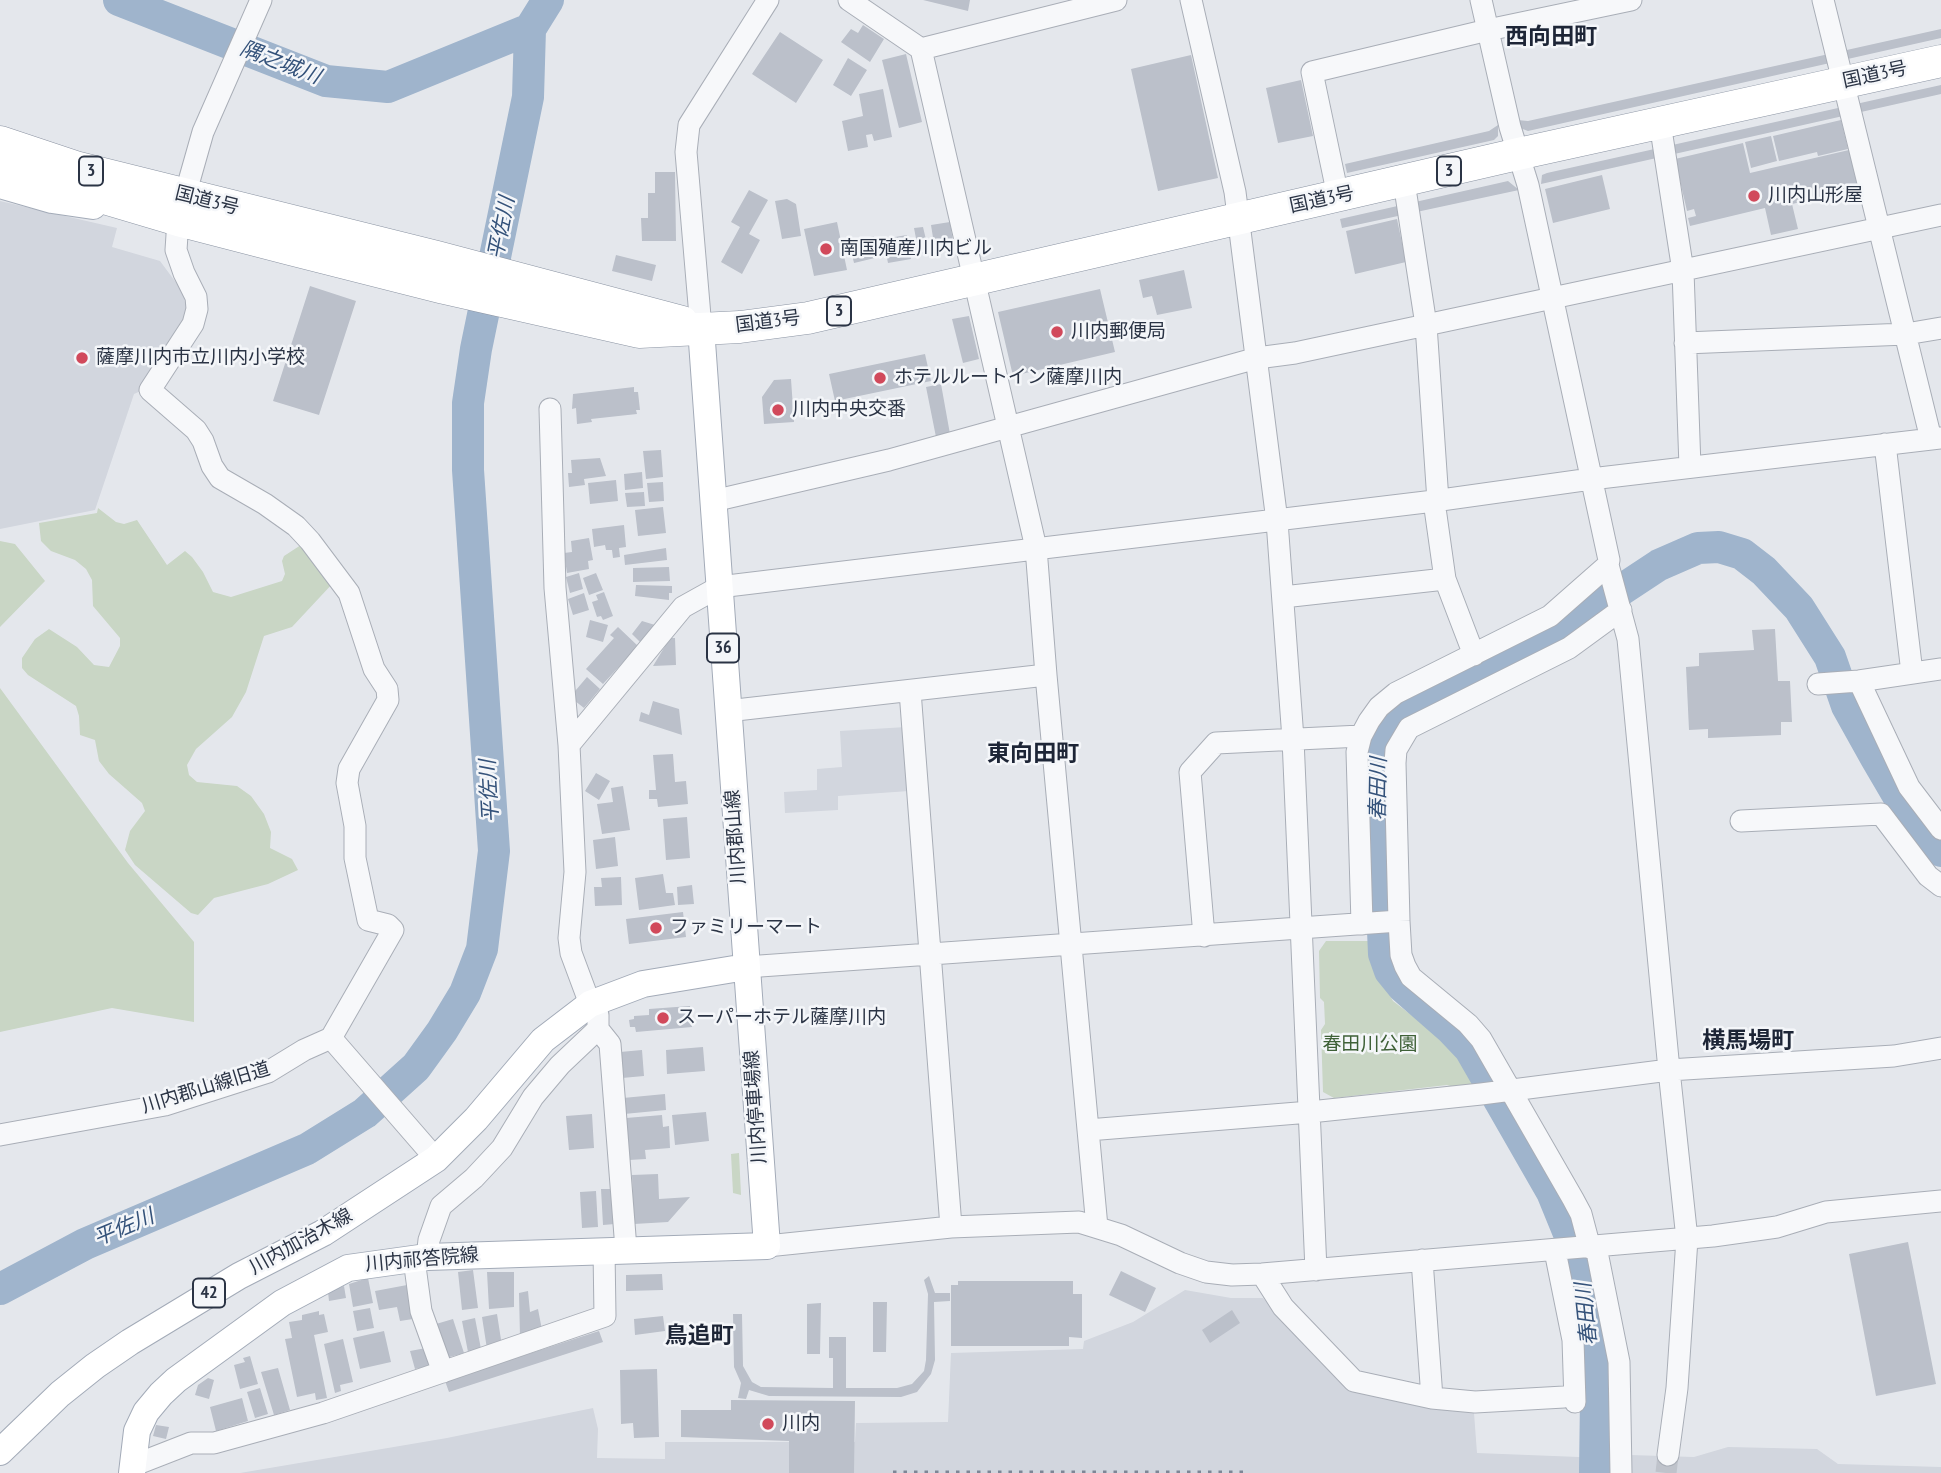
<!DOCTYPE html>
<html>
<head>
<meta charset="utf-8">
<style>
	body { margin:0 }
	canvas { display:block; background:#e4e7ec }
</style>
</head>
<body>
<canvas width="1941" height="1473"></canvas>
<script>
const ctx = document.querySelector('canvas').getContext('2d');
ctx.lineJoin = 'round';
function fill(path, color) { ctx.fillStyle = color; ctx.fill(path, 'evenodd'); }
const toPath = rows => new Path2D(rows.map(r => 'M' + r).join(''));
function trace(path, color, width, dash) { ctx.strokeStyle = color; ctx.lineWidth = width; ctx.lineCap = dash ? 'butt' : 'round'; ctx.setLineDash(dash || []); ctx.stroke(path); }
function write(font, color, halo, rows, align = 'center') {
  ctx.font = font + ' "PT Sans Narrow","Noto Sans JP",sans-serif'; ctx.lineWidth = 5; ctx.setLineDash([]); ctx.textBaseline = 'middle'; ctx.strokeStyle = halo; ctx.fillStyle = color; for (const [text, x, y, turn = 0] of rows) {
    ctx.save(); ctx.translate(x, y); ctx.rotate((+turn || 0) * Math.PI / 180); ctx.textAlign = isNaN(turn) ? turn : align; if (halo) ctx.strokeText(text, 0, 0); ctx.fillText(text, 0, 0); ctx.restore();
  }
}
fill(toPath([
	[0,201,117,228,112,247,160,261,183,292,186,308,185,326,143,390,134,394,95,510,0,529],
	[906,727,909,791,838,796,838,810,785,813,784,792,817,790,817,769,842,767,840,731],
	[1185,1290,1231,1298,1263,1298,1347,1387,1474,1413,1477,1453,1630,1459,1630,1455,1694,1457,1728,1447,1817,1449,1838,1464,1941,1467,1941,1473,240,1473,447,1438,593,1408,598,1429,597,1458,665,1459,665,1442,855,1442,856,1423,948,1422,951,1353,1083,1349,1084,1341,1133,1322]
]), '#d2d6de');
fill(toPath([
	[98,508,116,522,124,524,137,520,167,565,185,551,192,557,203,572,213,592,231,597,282,581,285,574,282,561,284,556,304,543,334,582,292,627,264,636,246,692,232,717,196,749,187,765,189,775,197,782,237,786,251,796,264,814,271,832,270,848,292,859,298,870,268,884,214,898,198,915,191,913,135,865,125,850,130,831,145,811,142,803,109,774,99,761,95,740,80,735,79,716,76,706,28,675,22,668,22,658,35,639,49,629,77,647,94,665,109,667,120,646,120,638,93,606,92,580,86,569,75,560,51,551,41,541,39,523,97,513],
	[0,541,15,544,45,581,0,627],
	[0,688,128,863,194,942,194,1022,112,1008,0,1032],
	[1326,941,1373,941,1377,972,1393,1001,1449,1044,1474,1084,1454,1087,1447,1085,1334,1098,1323,1092,1321,1030,1325,1024,1324,1002,1320,998,1319,951],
	[739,1153,741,1195,733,1193,731,1154]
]), '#c9d6c5');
trace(toPath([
	[119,0,326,81,388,87,530,29,548,0],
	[0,1289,85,1244,307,1149,365,1113,416,1067,442,1031,465,993,482,949,494,851,468,470,468,403,476,349,528,97,530,29],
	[1595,1473,1596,1398,1581,1263,1552,1192,1470,1049,1451,1029,1403,987,1390,971,1384,954,1377,788,1377,752,1385,734,1394,717,1518,658,1659,565,1698,548,1719,547,1742,554,1764,571,1799,608,1830,657,1847,706,1876,758,1914,823,1941,851]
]), '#9fb4cc', 32);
fill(toPath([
	[923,0,970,0,968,11],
	[863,25,884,39,870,62,841,42,851,29,858,33],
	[1941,29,1941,38,1528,131,1520,128,1517,120,1528,121],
	[780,32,823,60,796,103,752,74],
	[906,54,922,122,899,128,882,60],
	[1191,55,1218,178,1158,191,1131,69],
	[848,58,867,70,851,96,833,85],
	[1301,80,1313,136,1278,143,1266,88],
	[1941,85,1941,94,1541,184,1542,175,1547,173],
	[883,89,892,137,874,141,872,134,866,135,868,147,848,151,842,121,863,116,859,94],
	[1841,120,1848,149,1818,156,1817,152,1779,161,1773,136],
	[1498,125,1498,136,1494,140,1347,173,1345,164,1489,131],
	[1771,136,1777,161,1751,168,1745,142],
	[1743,143,1750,173,1849,150,1858,189,1792,204,1798,229,1771,235,1765,208,1690,226,1688,218,1696,216,1694,209,1687,211,1675,159],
	[655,172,675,172,676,241,642,241,641,218,648,218,648,193,655,193],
	[1602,175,1610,209,1553,223,1545,189],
	[1508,181,1519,190,1342,228,1340,219],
	[749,190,768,200,749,234,760,240,742,274,721,262,740,227,731,222],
	[787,199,796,204,801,236,782,239,775,201],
	[1397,219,1406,262,1355,274,1346,231],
	[837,222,847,270,814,276,804,229],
	[950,222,954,248,935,250,931,225],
	[923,227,929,252,919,254,914,228],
	[907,235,911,259,888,263,883,239],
	[874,236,879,257,854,263,849,242],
	[616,255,656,265,652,281,612,271],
	[1184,270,1192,308,1157,315,1152,296,1143,298,1139,280],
	[310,286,356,301,319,415,273,401],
	[1100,289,1115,352,1013,376,998,312],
	[969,316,979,359,963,363,952,319],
	[925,354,931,381,835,401,829,374],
	[791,379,794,422,764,424,762,397,774,380],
	[941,384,950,434,936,437,926,387],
	[634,387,634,392,638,392,640,410,636,410,637,414,591,419,592,422,577,424,576,408,572,409,573,394],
	[661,450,663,477,646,479,643,451],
	[600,458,606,476,584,479,585,485,569,487,568,473,572,473,571,460],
	[642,472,643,488,625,490,624,474],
	[616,480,618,501,590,504,588,483],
	[663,482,664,501,649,502,647,483],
	[644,492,645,506,627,507,625,493],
	[663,507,666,533,638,536,635,510],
	[624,525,626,547,619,548,620,557,613,558,612,550,606,550,605,545,594,547,592,529],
	[589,538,593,560,588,561,589,569,567,573,564,553,572,552,571,541],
	[666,548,667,560,625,565,624,555],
	[669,567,670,581,633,582,633,568],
	[579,573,583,589,570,593,566,577],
	[596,573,603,590,589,595,583,578],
	[636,585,672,586,672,593,669,593,669,600,635,596],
	[604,592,613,616,603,620,601,616,597,617,592,602,598,600,596,595],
	[584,593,589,610,573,615,568,599],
	[590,620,608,625,603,642,586,637],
	[642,621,655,625,640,642,632,634],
	[618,627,638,646,603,684,586,669,614,638,610,635],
	[1775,629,1778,681,1790,681,1792,722,1781,722,1781,735,1708,738,1708,729,1689,730,1686,667,1699,666,1699,653,1754,650,1752,630],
	[670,638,675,638,676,665,653,666],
	[587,677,600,689,584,708,570,697],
	[653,701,679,709,682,735,639,721,641,712,649,715],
	[673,754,675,782,686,781,688,804,658,807,657,799,649,799,649,790,656,790,653,755],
	[596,773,610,781,599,800,585,791],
	[623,786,630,830,602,834,597,804,613,802,611,788],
	[687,817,690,858,666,860,663,819],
	[615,837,618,866,596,869,593,840],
	[663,874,666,893,673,893,675,905,639,910,635,878],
	[621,877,622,905,595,906,594,887,602,887,601,878],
	[692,885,694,904,678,905,677,887],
	[683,912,686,937,629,944,626,919],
	[690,1006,692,1027,636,1032,635,1027,630,1027,629,1020,634,1019,634,1016,649,1015,649,1009],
	[703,1047,705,1071,667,1074,666,1050],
	[642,1050,644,1076,622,1078,620,1052],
	[665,1094,666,1110,624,1114,623,1098],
	[706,1112,709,1141,675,1145,672,1115],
	[592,1114,594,1148,569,1150,566,1116],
	[662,1115,663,1127,669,1126,670,1148,645,1150,646,1159,629,1160,626,1118],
	[658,1174,659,1199,690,1197,668,1222,634,1224,632,1175],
	[601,1189,613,1189,615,1224,603,1225],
	[596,1191,598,1227,582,1228,580,1192],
	[1908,1242,1936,1384,1876,1396,1849,1254],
	[473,1270,478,1308,462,1310,458,1272],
	[1121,1271,1156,1288,1145,1312,1109,1295],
	[487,1272,514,1272,514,1307,489,1309],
	[662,1274,663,1290,626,1291,626,1275],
	[929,1276,935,1293,950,1293,950,1301,934,1302,935,1360,931,1374,917,1392,901,1397,769,1396,749,1390,746,1399,738,1398,741,1383,734,1367,733,1314,742,1314,743,1366,752,1382,761,1387,833,1388,833,1358,829,1358,829,1337,846,1337,846,1388,897,1388,912,1384,924,1371,926,1360,928,1294,924,1280],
	[368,1278,373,1303,353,1307,349,1284],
	[958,1281,1073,1281,1073,1294,1082,1294,1082,1338,1069,1337,1069,1346,951,1346,951,1285,958,1285],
	[407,1285,413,1319,400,1321,397,1307,379,1310,375,1291],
	[344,1286,346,1298,329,1301,328,1292],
	[528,1291,530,1312,538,1309,542,1330,520,1337,519,1293],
	[873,1302,887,1302,886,1352,873,1352],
	[821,1303,820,1354,807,1354,807,1304],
	[370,1308,374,1328,357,1331,353,1311],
	[1232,1310,1240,1323,1210,1343,1202,1330],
	[319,1311,319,1315,324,1314,328,1332,314,1335,327,1398,316,1400,315,1393,297,1397,285,1339,292,1338,289,1322,302,1320,302,1315],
	[497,1314,502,1346,487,1349,482,1317],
	[663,1316,665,1331,635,1335,634,1319],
	[475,1318,481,1349,468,1352,462,1321],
	[453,1319,464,1353,446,1358,436,1324],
	[384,1331,391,1362,360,1369,353,1338],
	[599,1331,603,1342,449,1392,445,1381],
	[343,1339,353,1382,340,1385,341,1391,335,1393,324,1344],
	[426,1348,430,1366,415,1369,410,1351],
	[250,1356,258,1384,240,1389,234,1365,245,1362,243,1358],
	[278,1368,290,1410,274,1415,261,1372],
	[657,1369,659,1437,634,1438,633,1423,621,1424,620,1370],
	[208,1378,214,1380,209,1399,195,1395,198,1385],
	[260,1388,268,1414,255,1418,247,1392],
	[242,1398,248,1421,216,1431,210,1407],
	[731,1400,855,1401,854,1473,789,1473,789,1441,681,1437,681,1410,731,1410],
	[156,1425,169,1427,166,1439,153,1436]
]), '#bbc0ca');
trace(toPath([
	[1666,1473,1668,1455]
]), '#bfc3cb', 21, [21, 10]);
const minor = toPath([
	[261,0,203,132,178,220,176,250,184,273,196,297,197,309,193,324,150,390,196,430,203,441,212,466,220,478,265,504,296,526,310,541,349,593,374,669,387,689,388,700,349,769,347,783,355,826,355,858,368,920,388,925,393,930,331,1038],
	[849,0,921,49,1036,548,1046,675,1097,1227],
	[1191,0,1235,192,1277,521,1293,739,1316,1270],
	[1481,0,1510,127,1528,185,1609,560,1608,565,1628,639,1669,1070,1687,1239,1677,1388,1668,1455],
	[1823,0,1931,439],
	[921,49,1116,0],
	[1660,123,1683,271,1690,467],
	[1404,182,1426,325,1438,501],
	[1338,196,1312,72,1488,30,1631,0],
	[701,328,686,152,689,125,768,0],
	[1685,343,1906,334,1941,328],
	[550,409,555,588,569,745,575,872,569,938,571,953,590,1004],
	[1885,444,1912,673],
	[713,501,889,460,1257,358,1295,353,1941,215],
	[1434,501,1445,579,1474,655],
	[1283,597,1445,579],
	[1859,681,1909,787,1941,829],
	[1818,684,1859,681,1941,669],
	[910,691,951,1227],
	[727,711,1046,675],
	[569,745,683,607,719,587,1434,501,1591,479,1941,438],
	[1741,821,1881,814,1928,876,1941,886],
	[1362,924,1357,752,1361,736,1369,721,1379,707,1396,693,1550,616,1608,565],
	[1204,936,1190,772,1216,743,1361,736],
	[746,967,1399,921],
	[598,1015,598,1029,610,1044,626,1249],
	[331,1038,436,1159],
	[1088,1130,1310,1112,1481,1094,1669,1070,1894,1056,1941,1048],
	[0,1135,165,1105,268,1072,304,1050,331,1038],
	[767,1246,951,1227,1079,1222,1121,1235,1180,1263,1206,1272,1232,1275,1262,1274,1713,1236,1777,1227,1826,1212,1941,1201],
	[1596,1247,1619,1362,1621,1473],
	[1590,1248,1581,1214,1573,1199,1481,1039,1468,1024,1411,977,1405,966,1401,955,1399,921,1395,763,1396,750,1409,728,1569,648,1621,610],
	[1555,1251,1573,1340,1575,1402],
	[427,1257,429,1240,441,1206,474,1178,502,1148,533,1097,560,1065,598,1029],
	[414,1259,421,1311,443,1372],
	[1422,1260,1432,1398],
	[1262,1274,1283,1307,1354,1381,1432,1398,1475,1402,1564,1397],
	[132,1466,191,1443,214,1443,323,1413,605,1316,604,1250]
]);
const major = toPath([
	[0,185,52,200,93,206],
	[0,1452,60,1394,95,1366,130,1342,239,1276,323,1233,436,1159,476,1119,543,1040,590,1004,643,984,746,967],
	[132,1473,137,1431,146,1412,161,1394,176,1380,282,1303,348,1268,427,1257,767,1246,701,328]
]);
const highway = toPath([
	[0,142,75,167,437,257,682,322],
	[0,167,178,220,290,249,444,288,639,332,740,327,808,318,1518,154,1941,61]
]);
trace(minor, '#a9aeb7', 23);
trace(major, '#a3abb8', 28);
trace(highway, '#8b94a3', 33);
trace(minor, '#f7f8fa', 21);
trace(major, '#fff', 26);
trace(highway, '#fff', 32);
trace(toPath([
	[893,1473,1243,1473]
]), '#7d8696', 5, [3.5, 7]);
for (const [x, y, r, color] of [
	[1754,196,7,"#d1495b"],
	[826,249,7,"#d1495b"],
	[1057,332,7,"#d1495b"],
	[82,358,7,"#d1495b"],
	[880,378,7,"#d1495b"],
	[778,410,7,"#d1495b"],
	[656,928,7,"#d1495b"],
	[663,1018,7,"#d1495b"],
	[768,1424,7,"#d1495b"]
]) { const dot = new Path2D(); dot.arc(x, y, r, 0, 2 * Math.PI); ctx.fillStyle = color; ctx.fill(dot); trace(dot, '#f4f6f9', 2.5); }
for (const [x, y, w] of [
	[91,171,24],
	[1449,171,24],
	[839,311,24],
	[723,648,32],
	[209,1293,32]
]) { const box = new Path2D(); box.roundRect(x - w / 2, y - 14.5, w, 29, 5); ctx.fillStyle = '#f4f6f9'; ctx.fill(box); trace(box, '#2b3445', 2); }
write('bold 18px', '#2b3445', null, [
	["3",91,171],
	["3",1449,171],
	["3",839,311],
	["36",723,648],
	["42",209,1293]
]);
write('19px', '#2b3445', '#f4f6f9', [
	["国道3号",1875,75,-12],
	["国道3号",1322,200,-12],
	["国道3号",207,201,14],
	["国道3号",768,322,-7],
	["川内郡山線",736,837,-94],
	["川内郡山線旧道",206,1088,-17],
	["川内停車場線",756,1107,-94],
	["川内加治木線",301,1242,-29],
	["川内祁答院線",422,1260,-5]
]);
write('19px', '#2b3445', '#f4f6f9', [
	["川内山形屋",1768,196],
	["南国殖産川内ビル",840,249],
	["川内郵便局",1071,332],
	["薩摩川内市立川内小学校",96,358],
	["ホテルルートイン薩摩川内",894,378],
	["川内中央交番",792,410],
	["ファミリーマート",670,928],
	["スーパーホテル薩摩川内",677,1018],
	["川内",782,1424]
], 'left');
write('19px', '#3f6138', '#f4f6f9', [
	["春田川公園",1370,1045]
]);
write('italic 21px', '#34527a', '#f4f6f9', [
	["隅之城川",280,63,21],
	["平佐川",502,228,-79],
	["春田川",1379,789,-89],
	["平佐川",490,791,-93],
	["平佐川",124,1228,-23],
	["春田川",1587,1314,-96]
]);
write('bold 23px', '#1d2536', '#f4f6f9', [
	["西向田町",1551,37],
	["東向田町",1033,754],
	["横馬場町",1748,1041],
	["鳥追町",699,1336]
]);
</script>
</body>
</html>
